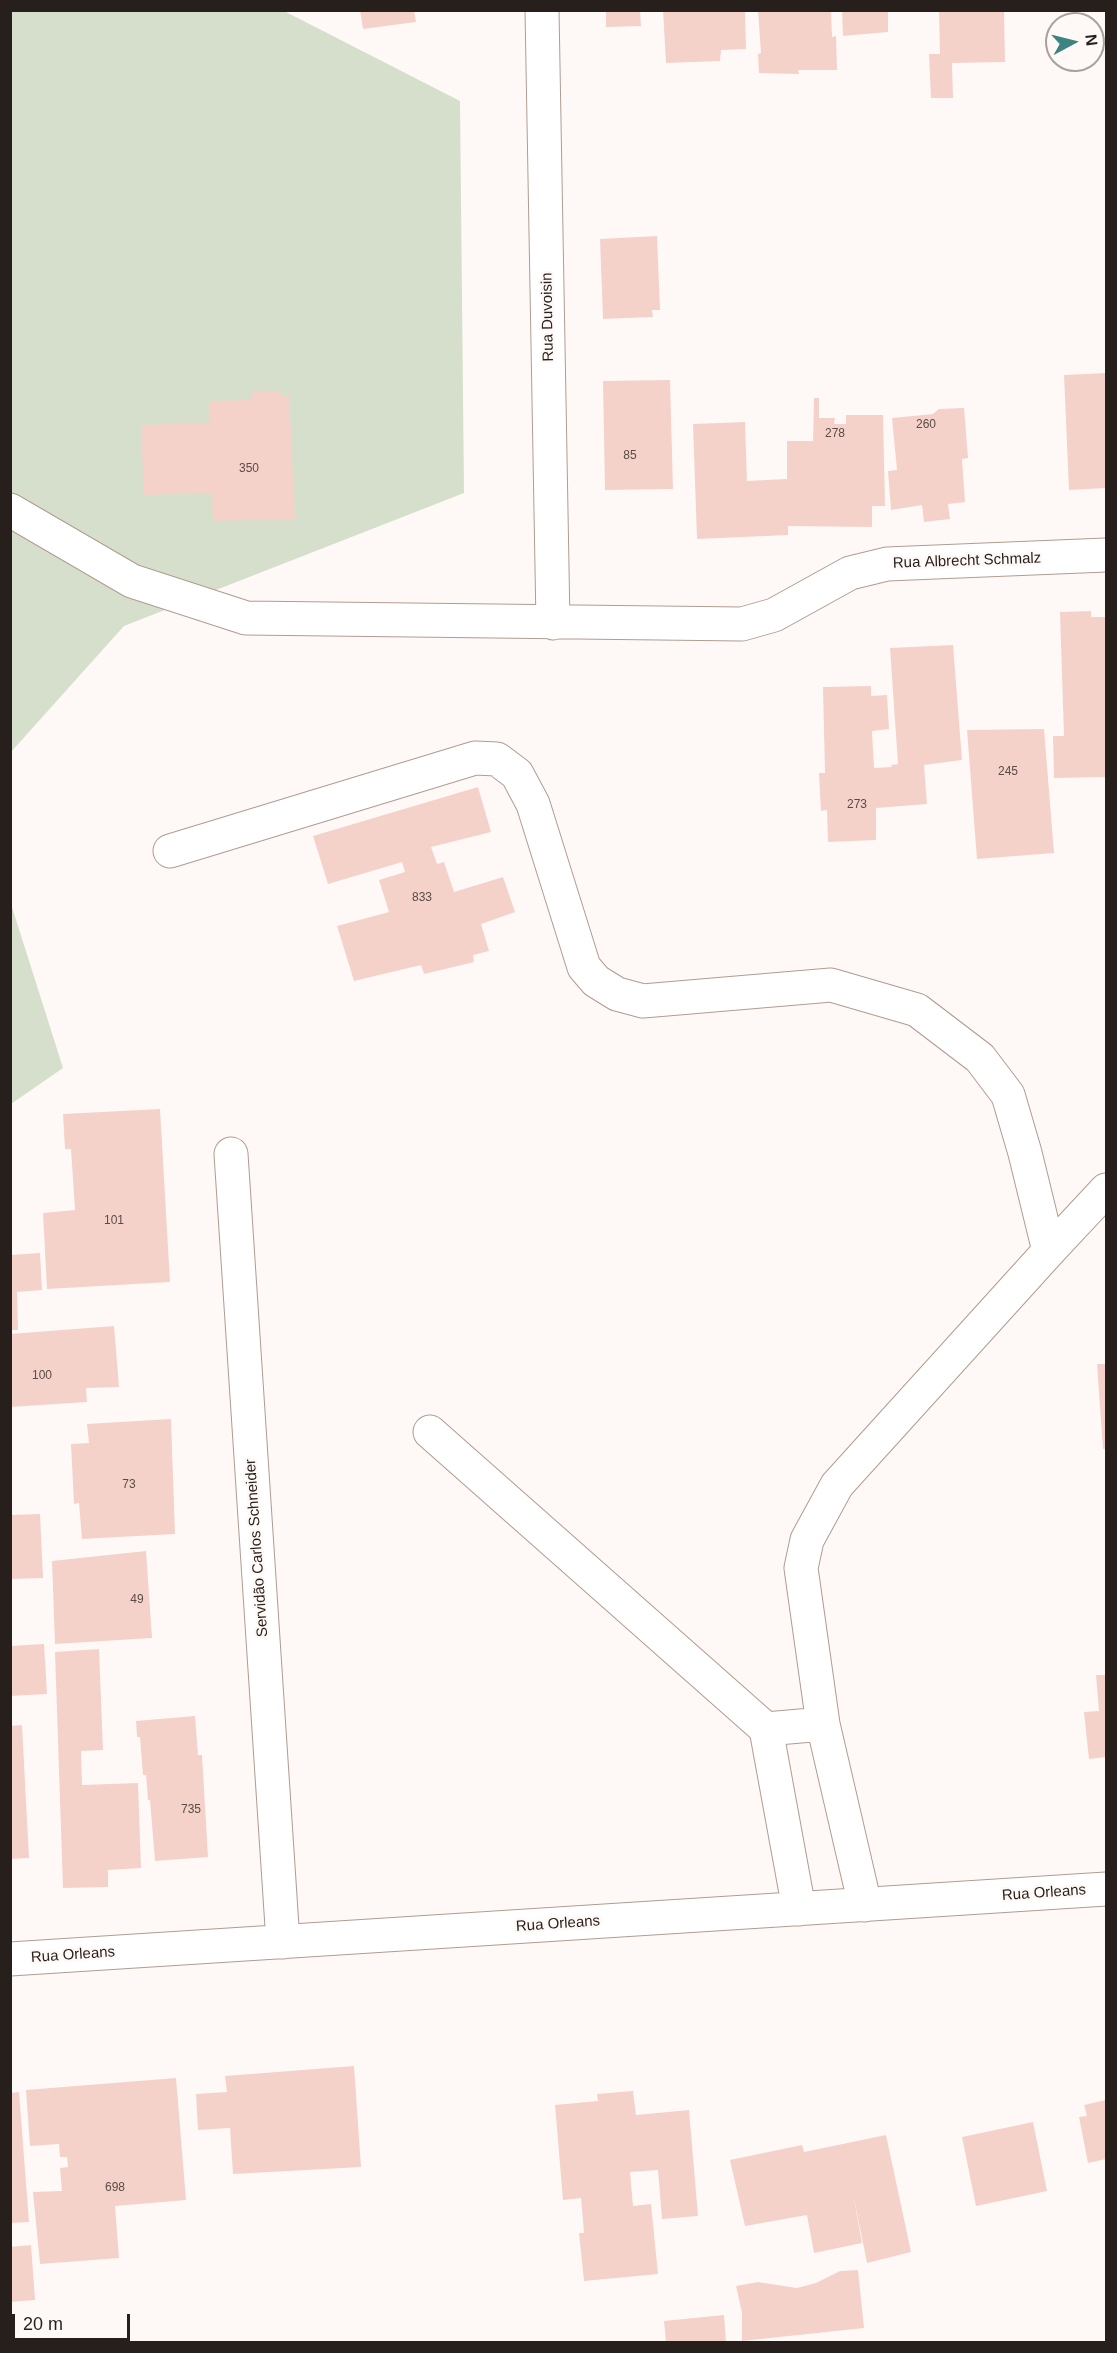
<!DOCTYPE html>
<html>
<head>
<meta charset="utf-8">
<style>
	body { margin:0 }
	#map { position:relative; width:1117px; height:2353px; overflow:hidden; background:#fef9f7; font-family:Helvetica,sans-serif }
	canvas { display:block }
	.frame { position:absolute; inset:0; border:12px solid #271f1b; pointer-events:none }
	.north { position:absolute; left:1045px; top:12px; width:60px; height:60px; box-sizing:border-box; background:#fef9f7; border:2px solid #a8a29f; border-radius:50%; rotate:83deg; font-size:16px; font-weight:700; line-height:24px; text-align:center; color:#271f1b }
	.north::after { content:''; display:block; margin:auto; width:21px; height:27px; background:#3d8480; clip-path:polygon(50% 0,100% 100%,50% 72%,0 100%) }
	.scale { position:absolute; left:12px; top:2314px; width:118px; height:27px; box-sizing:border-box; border:3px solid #271f1b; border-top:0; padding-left:8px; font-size:18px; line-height:21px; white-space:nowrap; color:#271f1b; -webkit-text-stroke:4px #fef9f7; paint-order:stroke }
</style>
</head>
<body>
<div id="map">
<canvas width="1117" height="2353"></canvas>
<div class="frame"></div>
<div class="north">N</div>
<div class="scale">20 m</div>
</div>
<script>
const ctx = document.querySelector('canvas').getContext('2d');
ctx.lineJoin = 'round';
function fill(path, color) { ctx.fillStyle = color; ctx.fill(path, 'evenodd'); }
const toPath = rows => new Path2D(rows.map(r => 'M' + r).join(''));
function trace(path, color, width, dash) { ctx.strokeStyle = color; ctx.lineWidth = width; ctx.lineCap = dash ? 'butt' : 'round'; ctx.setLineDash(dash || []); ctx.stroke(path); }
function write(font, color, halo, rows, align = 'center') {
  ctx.font = font + ' Helvetica,sans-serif'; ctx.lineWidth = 5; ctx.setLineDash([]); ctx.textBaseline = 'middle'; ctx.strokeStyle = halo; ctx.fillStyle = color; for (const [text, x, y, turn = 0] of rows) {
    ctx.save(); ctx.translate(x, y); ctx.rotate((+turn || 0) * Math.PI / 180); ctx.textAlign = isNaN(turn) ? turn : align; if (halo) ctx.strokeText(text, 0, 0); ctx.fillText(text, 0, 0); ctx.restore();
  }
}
fill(toPath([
	[11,11,284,11,460,101,464,493,124,626,11,752],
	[11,904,63,1068,11,1104,10,1104]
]), '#d6dfcb');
fill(toPath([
	[360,10,414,10,416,22,363,29],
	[606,10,640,10,641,26,606,27],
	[663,10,745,11,746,49,721,50,720,61,666,63],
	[758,10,831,10,832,37,836,36,837,70,798,70,799,74,759,73,758,54,761,53],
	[842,10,888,10,888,32,843,36],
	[939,10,1004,10,1005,62,952,63,953,98,931,98,929,54,940,54],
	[657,236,660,310,652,310,653,317,603,319,600,239],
	[1106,373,1106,488,1069,490,1064,375],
	[670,380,673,489,605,490,603,381],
	[252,391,281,391,282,397,289,396,295,519,213,521,212,493,144,495,141,425,210,423,209,401,252,400],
	[814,398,819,398,819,418,835,418,834,424,846,424,846,415,883,415,885,506,872,506,872,527,788,526,788,535,697,539,693,424,745,422,747,481,787,479,787,441,813,441],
	[964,408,968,458,962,459,965,502,948,504,950,519,924,522,922,505,891,510,888,471,897,470,892,418,933,414,939,409],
	[1091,611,1091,617,1106,617,1106,777,1054,778,1053,736,1064,736,1060,612],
	[953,645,962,760,924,765,927,804,876,808,876,840,828,842,827,810,821,811,819,773,825,773,823,687,871,686,871,696,887,695,889,729,872,731,874,768,892,767,891,765,898,764,890,648],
	[1044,729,1054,853,977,859,967,730],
	[478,787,491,832,431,847,437,864,444,862,454,892,503,877,515,912,481,924,489,951,473,955,474,962,424,974,421,965,354,981,337,926,389,912,379,880,405,872,402,862,328,884,313,836],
	[160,1109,170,1282,47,1289,43,1213,75,1210,71,1149,65,1149,63,1114],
	[40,1253,42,1290,17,1292,18,1330,10,1330,10,1255],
	[114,1326,119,1387,86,1388,87,1402,10,1407,10,1334],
	[1097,1364,1106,1364,1106,1449,1103,1449],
	[171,1419,175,1534,82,1539,79,1503,74,1504,71,1444,89,1443,87,1424],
	[40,1514,43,1578,10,1579,10,1515],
	[146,1551,152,1638,55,1644,52,1561],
	[44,1644,47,1694,10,1696,10,1646],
	[99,1649,103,1750,81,1751,82,1785,138,1783,141,1868,108,1870,108,1887,63,1888,55,1652],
	[1096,1675,1106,1675,1106,1757,1089,1759,1084,1712,1099,1711],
	[195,1716,198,1755,202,1755,208,1857,155,1861,150,1800,148,1800,146,1775,143,1775,140,1737,137,1737,136,1721],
	[22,1725,29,1858,10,1859,10,1726],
	[354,2066,361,2167,233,2174,230,2128,198,2130,196,2094,227,2092,225,2076],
	[176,2078,186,2200,115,2206,119,2258,40,2264,33,2192,62,2191,60,2168,68,2167,67,2157,60,2157,59,2144,30,2146,26,2090],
	[633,2091,636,2115,689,2110,698,2216,662,2219,658,2170,630,2172,633,2206,651,2204,658,2274,584,2281,579,2233,584,2233,581,2198,563,2200,555,2105,598,2101,597,2094],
	[19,2092,29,2222,10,2223,10,2093],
	[1106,2100,1106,2159,1088,2163,1079,2117,1087,2116,1084,2105],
	[1033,2122,1047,2191,976,2206,962,2137],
	[886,2135,911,2252,867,2263,853,2193,862,2243,814,2253,807,2215,745,2226,730,2160,802,2145,804,2152],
	[31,2245,35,2300,10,2302,10,2247],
	[858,2270,864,2328,742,2341,742,2313,736,2286,758,2282,797,2288,816,2283,840,2271],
	[724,2315,726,2342,666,2342,664,2321]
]), '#f5d2c9');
const minor = toPath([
	[542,10,553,623],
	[10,510,132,581,246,618,742,624,774,615,850,573,887,564,1106,555],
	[170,851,475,758,497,759,517,774,533,804,584,967,596,981,617,994,643,1001,831,985,917,1010,980,1058,1008,1095,1025,1153,1049,1251],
	[231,1154,283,1942],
	[430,1432,766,1729,799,1909],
	[766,1729,823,1724],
	[865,1905,823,1724,801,1568,807,1540,837,1485,1049,1251,1106,1190],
	[10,1959,1106,1889]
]);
trace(minor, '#b19c90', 35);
trace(minor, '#fff', 33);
write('12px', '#5a4c46', null, [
	["260",926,425],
	["278",835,434],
	["85",630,456],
	["350",249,469],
	["245",1008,772],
	["273",857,805],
	["833",422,898],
	["101",114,1221],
	["100",42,1376],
	["73",129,1485],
	["49",137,1600],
	["735",191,1810],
	["698",115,2188]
]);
write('15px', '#271f1b', '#fef9f7', [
	["Rua Duvoisin",548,317,-91],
	["Rua Albrecht Schmalz",967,561,-2],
	["Servidão Carlos Schneider",257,1548,-94],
	["Rua Orleans",1044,1893,-4],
	["Rua Orleans",558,1924,-4],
	["Rua Orleans",73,1955,-4]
]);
</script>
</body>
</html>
